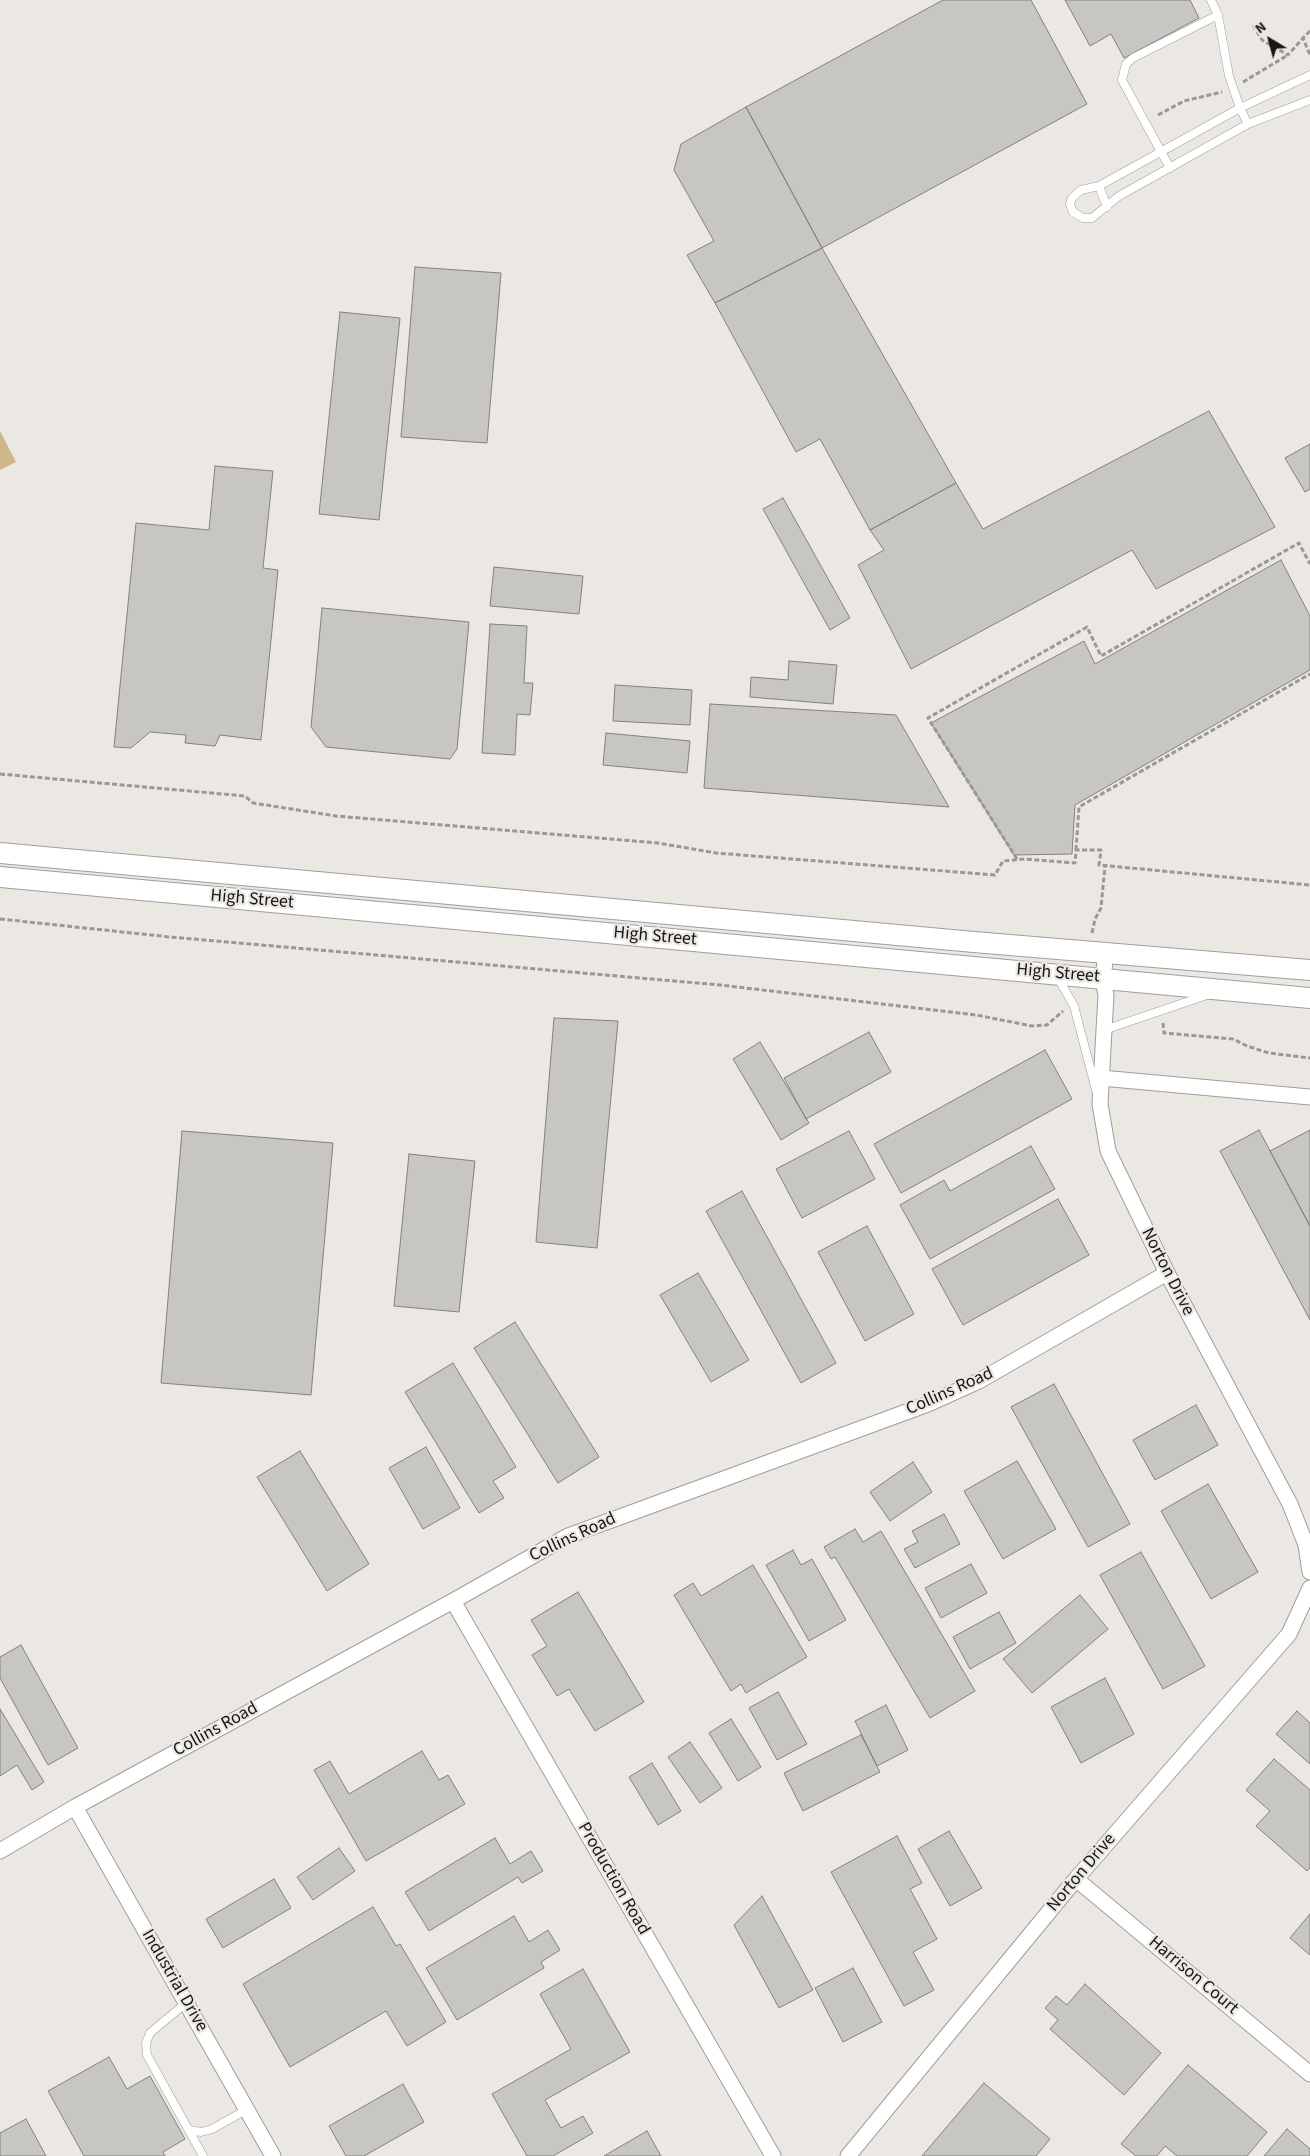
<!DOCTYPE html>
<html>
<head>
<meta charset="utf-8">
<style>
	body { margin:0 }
	#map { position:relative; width:1310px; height:2156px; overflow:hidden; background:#ebe8e4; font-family:"Source Sans 3",sans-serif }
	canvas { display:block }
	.north { position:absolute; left:1245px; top:15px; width:50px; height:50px; -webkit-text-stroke:4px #ebe8e4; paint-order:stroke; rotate:323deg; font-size:14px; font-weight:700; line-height:20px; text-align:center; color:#181715 }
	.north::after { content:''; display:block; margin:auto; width:18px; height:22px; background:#181715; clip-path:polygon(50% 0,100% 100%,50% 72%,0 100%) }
</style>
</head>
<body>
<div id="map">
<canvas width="1310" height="2156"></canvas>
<div class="north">N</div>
</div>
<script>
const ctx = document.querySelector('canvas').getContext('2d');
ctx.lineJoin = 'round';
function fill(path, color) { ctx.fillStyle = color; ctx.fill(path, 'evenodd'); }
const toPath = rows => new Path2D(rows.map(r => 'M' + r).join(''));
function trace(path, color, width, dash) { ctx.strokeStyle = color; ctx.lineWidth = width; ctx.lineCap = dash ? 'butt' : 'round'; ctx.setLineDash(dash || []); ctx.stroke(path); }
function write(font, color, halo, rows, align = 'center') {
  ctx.font = font + ' "Source Sans 3",sans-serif'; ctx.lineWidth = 4.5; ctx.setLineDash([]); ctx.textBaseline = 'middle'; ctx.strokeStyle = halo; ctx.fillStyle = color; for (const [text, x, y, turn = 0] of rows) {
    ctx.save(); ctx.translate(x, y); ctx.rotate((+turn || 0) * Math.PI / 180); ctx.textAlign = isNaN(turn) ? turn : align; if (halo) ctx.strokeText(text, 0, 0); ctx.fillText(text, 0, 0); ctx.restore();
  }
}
fill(toPath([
	[0,431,16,462,0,470]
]), '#ceb789');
const building = toPath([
	[943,0,1031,0,1087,104,822,248,746,107,943,0],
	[1065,0,1190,0,1199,18,1124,58,1111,34,1090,46,1065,0],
	[746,107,822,248,715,303,687,255,714,241,674,170,681,144,746,107],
	[822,248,956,483,870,530,820,439,796,452,715,303,822,248],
	[415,267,501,273,487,443,401,437,415,267],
	[340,312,400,318,379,520,319,514,340,312],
	[1209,411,1275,527,1156,589,1132,550,911,669,858,565,884,550,870,530,956,483,983,529,1209,411],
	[1310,444,1310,489,1305,492,1285,458,1310,444],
	[215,466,273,471,263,568,278,570,261,740,220,735,215,746,185,743,186,735,150,732,131,748,114,747,136,523,209,530,215,466],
	[783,498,850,618,830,630,763,509,783,498],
	[1281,560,1310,616,1310,670,1075,805,1072,854,1014,855,931,723,1084,641,1095,664,1281,560],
	[494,567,583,576,579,614,490,606,494,567],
	[322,608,469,622,457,749,450,759,326,747,311,727,322,608],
	[490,624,527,626,524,683,533,683,530,715,517,714,515,755,482,753,490,624],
	[789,661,837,665,833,704,750,697,751,677,788,680,789,661],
	[615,685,692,690,690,725,613,721,615,685],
	[710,704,896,715,949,807,704,788,710,704],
	[606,733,690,741,687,773,603,765,606,733],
	[554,1018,618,1021,597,1248,536,1242,554,1018],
	[869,1032,891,1072,806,1119,784,1078,869,1032],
	[760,1042,809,1123,781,1140,733,1059,760,1042],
	[1045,1050,1072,1099,901,1193,874,1144,1045,1050],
	[1259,1130,1310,1226,1310,1320,1220,1151,1259,1130],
	[1310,1130,1310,1226,1270,1151,1310,1130],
	[182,1131,333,1143,311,1395,161,1383,182,1131],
	[849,1131,875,1179,802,1218,776,1169,849,1131],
	[1031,1146,1055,1189,930,1259,900,1205,944,1180,950,1191,1031,1146],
	[409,1154,475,1161,459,1312,394,1306,409,1154],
	[742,1191,836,1363,801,1383,706,1211,742,1191],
	[1058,1199,1089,1255,963,1325,932,1269,1058,1199],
	[867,1226,914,1314,865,1341,818,1252,867,1226],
	[698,1273,749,1360,711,1382,660,1295,698,1273],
	[515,1322,599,1457,558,1483,474,1348,515,1322],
	[453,1363,516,1467,493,1481,504,1498,479,1513,405,1392,453,1363],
	[1054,1384,1130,1524,1088,1547,1011,1407,1054,1384],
	[1196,1405,1218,1445,1155,1480,1133,1440,1196,1405],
	[426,1447,460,1508,423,1529,389,1468,426,1447],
	[300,1451,369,1564,327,1591,257,1477,300,1451],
	[1017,1461,1056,1529,1003,1559,964,1491,1017,1461],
	[913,1462,932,1492,890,1521,870,1492,913,1462],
	[1208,1484,1258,1572,1211,1599,1161,1511,1208,1484],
	[944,1514,960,1544,915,1568,904,1549,918,1542,912,1531,944,1514],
	[855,1529,863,1542,881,1531,975,1691,930,1718,835,1557,831,1559,824,1547,855,1529],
	[793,1550,801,1565,812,1559,846,1620,809,1641,766,1565,793,1550],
	[1141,1552,1205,1666,1163,1689,1100,1575,1141,1552],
	[971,1564,987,1593,941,1618,925,1588,971,1564],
	[753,1565,807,1657,746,1693,741,1684,731,1691,674,1595,693,1583,701,1596,753,1565],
	[578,1592,644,1702,595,1731,569,1689,557,1696,532,1655,547,1646,531,1620,578,1592],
	[1080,1595,1108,1629,1032,1693,1003,1659,1080,1595],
	[999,1612,1016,1643,970,1669,953,1637,999,1612],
	[21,1645,78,1748,48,1765,0,1678,0,1657,21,1645],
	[1105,1678,1134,1734,1081,1763,1051,1707,1105,1678],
	[778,1692,807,1744,777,1760,749,1708,778,1692],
	[886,1705,908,1750,877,1766,855,1721,886,1705],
	[0,1709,44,1782,32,1790,17,1765,0,1776,0,1709],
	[1297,1711,1310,1723,1310,1764,1276,1734,1297,1711],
	[731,1719,761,1767,738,1781,709,1733,731,1719],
	[861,1735,880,1772,803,1811,784,1773,861,1735],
	[690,1742,722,1788,700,1803,668,1757,690,1742],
	[422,1751,439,1780,448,1775,465,1804,366,1861,314,1770,330,1761,349,1794,422,1751],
	[1274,1759,1310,1790,1310,1868,1307,1871,1256,1826,1270,1811,1246,1790,1274,1759],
	[652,1763,681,1811,658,1825,629,1777,652,1763],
	[949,1831,982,1888,950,1906,918,1849,949,1831],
	[897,1836,922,1883,910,1889,937,1939,913,1952,934,1990,904,2006,831,1872,897,1836],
	[495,1838,510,1864,531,1851,543,1871,522,1883,518,1877,429,1931,405,1892,495,1838],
	[339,1848,355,1871,313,1900,297,1877,339,1848],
	[274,1879,291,1908,223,1948,206,1919,274,1879],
	[762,1896,813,1990,779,2008,734,1925,762,1896],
	[373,1907,396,1946,400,1944,446,2022,407,2046,386,2011,290,2067,243,1984,373,1907],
	[1310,1914,1310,1955,1290,1938,1310,1914],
	[514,1916,529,1942,548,1930,560,1950,541,1962,544,1968,457,2020,426,1968,514,1916],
	[853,1968,882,2022,843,2042,815,1988,853,1968],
	[583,1969,630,2052,545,2100,561,2128,583,2116,593,2133,553,2156,527,2156,492,2094,571,2049,540,1994,583,1969],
	[1085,1984,1161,2053,1124,2095,1050,2029,1058,2020,1045,2008,1056,1996,1067,2005,1085,1984],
	[109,2057,127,2089,150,2076,185,2139,163,2152,165,2156,84,2156,48,2091,109,2057],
	[1188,2065,1267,2132,1247,2156,1177,2156,1165,2146,1157,2156,1136,2156,1121,2144,1188,2065],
	[984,2083,1050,2139,1036,2156,922,2156,984,2083],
	[403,2084,424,2122,364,2156,346,2156,329,2126,403,2084],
	[26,2119,46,2156,0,2156,0,2133,26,2119],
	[1287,2129,1310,2149,1310,2156,1264,2156,1287,2129],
	[647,2131,661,2156,604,2156,647,2131]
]);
fill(building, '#c8c6c2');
trace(building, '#83817d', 1);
const service = toPath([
	[1211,0,1218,15],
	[1310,75,1240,108,1099,186,1081,190,1072,198,1070,204,1073,212,1083,218,1092,218,1119,196,1248,124,1310,100],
	[1170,168,1122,80,1126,64,1133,58,1218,15,1229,76,1240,108,1248,124],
	[1099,186,1107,207],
	[1058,978,1074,1006,1096,1090],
	[1104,1030,1207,995],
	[186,2003,150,2033,146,2043,147,2055,203,2156],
	[189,2130,201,2132,212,2129,246,2110]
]);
const minor = toPath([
	[1106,953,1103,978,1106,996,1104,1030,1100,1104,1108,1151,1167,1273,1290,1504,1306,1545,1310,1572],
	[1101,1078,1310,1097],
	[453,1601,773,2156],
	[75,1807,273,2156],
	[0,1851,75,1807,453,1601,568,1536,928,1404,979,1381,1167,1273],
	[1076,1879,1310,2074],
	[848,2156,1076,1879,1289,1634,1310,1588]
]);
const secondary = toPath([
	[0,853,974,942,1310,970],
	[0,877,1310,998]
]);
trace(service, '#a09e99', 9);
trace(minor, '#a09e99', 17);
trace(secondary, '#a09e99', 22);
trace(toPath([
	[1253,25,1262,40,1288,55,1303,38],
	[1310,31,1303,38,1310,55],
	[1243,82,1288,55],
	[1158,115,1184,101,1222,92],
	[0,774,245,796,253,803,336,816,658,843,716,853,995,875,1003,861,1025,859,1075,863,1076,850,1101,850,1099,865,1310,885],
	[1076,850,1079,807,1310,674],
	[1017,859,928,718,1087,627,1101,656,1299,543,1310,564],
	[0,919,170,937,720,985,976,1015,1032,1026,1047,1025,1063,1011],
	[1092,933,1095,919,1101,908,1105,866],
	[1163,1023,1164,1033,1233,1039,1247,1046,1269,1053,1310,1058]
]), '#9a9895', 3, [5, 2.5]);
trace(service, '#fff', 8);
trace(minor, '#fff', 15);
trace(secondary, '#fff', 20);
write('18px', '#181715', '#ebe8e4', [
	["High Street",252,900,5],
	["High Street",655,937,5],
	["High Street",1058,974,5],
	["Norton Drive",1167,1272,63],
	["Collins Road",950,1392,-24],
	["Collins Road",573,1538,-25],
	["Collins Road",216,1730,-29],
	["Norton Drive",1082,1873,-50],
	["Production Road",613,1879,60],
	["Harrison Court",1193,1976,40],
	["Industrial Drive",174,1981,60]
]);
</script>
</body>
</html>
